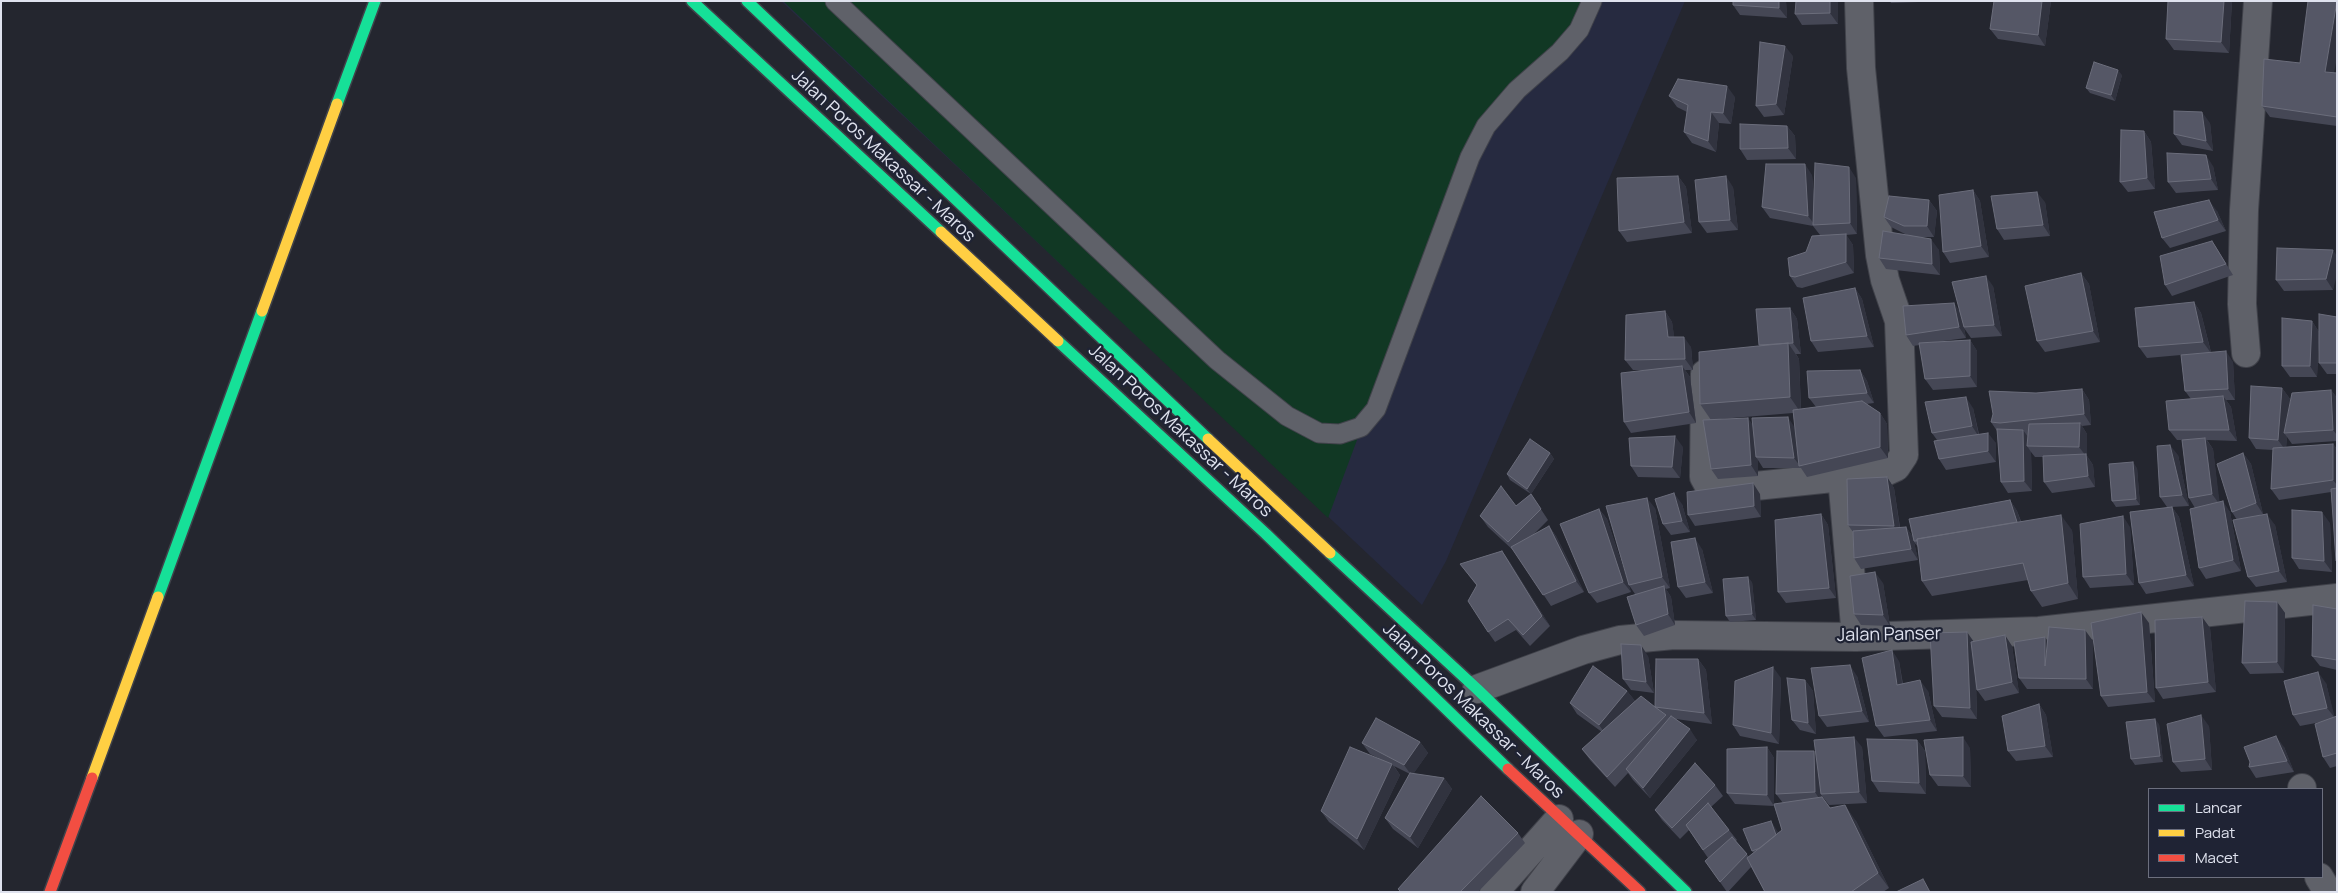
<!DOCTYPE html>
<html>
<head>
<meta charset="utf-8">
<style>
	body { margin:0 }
	#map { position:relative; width:2338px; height:893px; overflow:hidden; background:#24262f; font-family:Manrope,sans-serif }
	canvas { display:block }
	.frame { position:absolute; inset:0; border:2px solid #dfe2ee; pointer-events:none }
	.legend { position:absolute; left:2148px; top:788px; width:175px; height:90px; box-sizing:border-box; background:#1f2334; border:1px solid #6c6f7e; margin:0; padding:6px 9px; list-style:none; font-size:15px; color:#dfe2ee }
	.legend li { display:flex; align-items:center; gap:10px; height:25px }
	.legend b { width:25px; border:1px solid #6c6f7e }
</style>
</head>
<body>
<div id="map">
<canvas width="2338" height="893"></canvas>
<div class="frame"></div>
<ul class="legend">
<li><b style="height:6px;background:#16e098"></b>Lancar</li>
<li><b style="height:6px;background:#ffcf43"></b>Padat</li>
<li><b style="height:6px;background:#f24e42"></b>Macet</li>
</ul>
</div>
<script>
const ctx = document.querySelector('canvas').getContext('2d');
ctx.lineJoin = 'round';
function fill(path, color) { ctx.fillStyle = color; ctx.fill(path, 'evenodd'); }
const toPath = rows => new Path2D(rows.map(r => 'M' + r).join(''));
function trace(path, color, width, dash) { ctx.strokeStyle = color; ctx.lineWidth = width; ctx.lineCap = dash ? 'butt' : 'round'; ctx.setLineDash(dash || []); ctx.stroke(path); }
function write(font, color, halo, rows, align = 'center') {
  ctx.font = font + ' Manrope,sans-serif'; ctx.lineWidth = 4.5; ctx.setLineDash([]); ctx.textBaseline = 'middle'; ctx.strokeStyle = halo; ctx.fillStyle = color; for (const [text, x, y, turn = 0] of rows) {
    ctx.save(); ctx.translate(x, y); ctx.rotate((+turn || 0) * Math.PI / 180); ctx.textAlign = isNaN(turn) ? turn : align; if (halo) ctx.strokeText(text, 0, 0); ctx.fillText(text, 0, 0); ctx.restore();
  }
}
fill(toPath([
	[781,1,1685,1,1446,561,1422,605]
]), '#262a40');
fill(toPath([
	[783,1,1586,1,1573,33,1467,144,1328,518]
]), '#113824');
const lane = toPath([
	[835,1,1217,360,1287,416,1319,433,1340,434,1361,427,1376,409,1470,157,1486,126,1517,90,1560,52,1579,30,1592,1]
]);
const street = toPath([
	[2246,353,2242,304,2244,210,2258,1],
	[1705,374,1704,477,1709,486,1746,487,1842,477],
	[1856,637,1842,477,1885,472,1896,467,1904,455,1899,321,1885,280,1880,255,1861,68,1859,1],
	[1477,689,1583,650,1620,640,1674,635,1856,637,2039,631,2337,598],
	[2302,788,2302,789],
	[2319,877,2328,892],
	[1494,892,1559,819],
	[1535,892,1579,834]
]);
const fast = toPath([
	[692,1,941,232],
	[747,1,1208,439],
	[337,104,375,1],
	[1058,341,1266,534,1508,769],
	[1330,553,1477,689,1686,892],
	[158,597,262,311]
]);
const slow = toPath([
	[941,232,1058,341],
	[262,311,337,104],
	[1208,439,1330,553],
	[92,778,158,597]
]);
const jam = toPath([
	[1508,769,1640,892],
	[50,892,92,778]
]);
trace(lane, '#40424a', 21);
trace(street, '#40424a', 30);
trace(fast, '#40424a', 14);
trace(slow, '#40424a', 14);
trace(jam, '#40424a', 14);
trace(lane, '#5f6169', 19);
trace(street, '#5f6169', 28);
trace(fast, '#16e098', 11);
trace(slow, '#ffcf43', 11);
trace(jam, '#f24e42', 11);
fill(toPath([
	[1733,1,1786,1,1787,18,1740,15,1733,5],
	[1838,1,1838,24,1802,25,1795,14],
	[1890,1,1919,1,1919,2,1891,3],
	[2051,1,2045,46,1998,39,1990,29],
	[2168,1,2232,1,2229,53,2174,50,2166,39],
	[1793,56,1784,115,1764,117,1756,106],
	[2334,73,2337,73,2337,126,2270,117,2262,106],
	[2122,75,2115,101,2090,93,2086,88],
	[1669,96,1735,97,1731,124,1719,123,1716,152,1692,143,1684,132,1687,112,1677,107],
	[2210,123,2213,151,2182,145,2174,134],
	[1787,126,1795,136,1796,159,1747,160,1740,149],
	[2144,131,2151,142,2155,189,2128,192,2120,182],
	[2213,166,2218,190,2176,193,2168,182],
	[1812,175,1814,199,1856,178,1857,234,1846,235,1853,245,1854,273,1802,288,1797,287,1790,276,1806,252,1820,235,1813,226,1770,218,1762,207],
	[1678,176,1686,187,1692,233,1627,242,1619,231],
	[1733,187,1738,230,1707,233,1699,222],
	[1973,190,1980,201,1989,257,1950,263,1943,252],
	[1929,200,1937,211,1934,237,1920,237,1939,250,1940,275,1886,269,1879,258,1907,235,1891,227,1884,217],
	[2045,202,2050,236,2004,240,1997,229],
	[2217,211,2226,231,2170,248,2162,238],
	[2212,241,2219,252,2233,275,2172,296,2165,285],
	[2337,256,2333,290,2284,291,2276,280],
	[2081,273,2089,284,2100,342,2045,352,2037,341],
	[1993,286,2002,336,1971,338,1964,328,1966,338,1936,342,1970,340,1977,351,1977,387,1933,390,1925,379,1920,345,1913,346,1906,335,1954,303,1959,311],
	[1855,288,1862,299,1874,347,1818,352,1811,341],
	[2194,302,2201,313,2211,352,2233,362,2235,400,2226,400,2231,407,2237,441,2207,440,2213,449,2219,502,2230,512,2241,571,2206,579,2199,568,2195,508,2189,498,2182,440,2177,440,2169,430,2191,399,2185,391,2181,355,2147,358,2139,347],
	[1790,308,1797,319,1801,354,1796,354,1799,359,1801,409,1816,407,1809,398,1860,370,1867,381,1874,403,1866,404,1880,413,1887,424,1888,458,1807,477,1801,468,1763,468,1758,460,1758,476,1718,479,1711,469,1711,420,1700,404,1760,346,1759,345],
	[1793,413,1795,428,1752,424,1720,419],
	[1665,311,1672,322,1674,337,1691,347,1693,370,1685,370,1690,377,1696,423,1631,433,1624,422,1645,370,1633,370,1625,360],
	[2337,317,2337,374,2327,374,2319,363],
	[2312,321,2319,332,2317,377,2290,377,2282,366],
	[2282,388,2290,399,2289,405,2331,390,2337,398,2337,441,2292,444,2287,437,2286,447,2333,444,2337,449,2337,562,2331,492,2279,500,2271,489,2273,450,2256,449,2249,438],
	[2082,389,2089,400,2091,425,2082,426,2087,434,2087,456,2093,465,2095,487,2052,493,2044,482,2043,457,2035,457,2031,452,2032,491,2008,493,2001,482,1997,431,1991,422,2036,393],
	[1973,408,1979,434,1996,443,1996,462,1946,470,1939,459,1937,440,1932,433],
	[1683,447,1680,478,1638,477,1631,466],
	[1550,453,1554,459,1531,494,1510,480,1507,474],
	[2243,453,2251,464,2263,514,2260,515,2275,525,2287,582,2256,587,2248,577,2237,520,2232,512],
	[2178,455,2189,506,2172,507,2179,517,2194,586,2146,594,2139,583,2167,507,2160,497],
	[2137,468,2140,505,2116,507,2112,501],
	[1887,477,1894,488,1900,527,1906,527,1913,537,2010,500,2017,511,2021,521,2072,530,2078,599,2042,607,2031,591,2028,580,1932,596,1922,581,1918,547,1914,542,1918,560,1861,569,1854,558,1853,532,1848,525],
	[1531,494,1548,520,1534,534,1549,526,1556,536,1584,592,1551,606,1515,552,1488,527,1480,516,1516,506],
	[1760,494,1761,517,1695,526,1688,515],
	[1682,504,1690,532,1671,535,1663,524],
	[1655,508,1670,588,1666,589,1671,597,1675,625,1644,636,1636,625,1635,594,1629,585],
	[1599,509,1607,519,1631,592,1597,603,1589,593],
	[1821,514,1828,525,1836,598,1786,603,1778,592],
	[2330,523,2332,572,2299,569,2292,558],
	[2130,527,2134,585,2090,588,2083,577],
	[1702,549,1713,593,1686,598,1678,587],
	[1502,551,1550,626,1530,646,1516,630,1495,642,1488,632,1477,586,1460,564],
	[1752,582,1756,620,1730,622,1726,616],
	[1883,583,1890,626,1861,625,1854,614],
	[2277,602,2285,613,2284,673,2250,674,2242,663],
	[2337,609,2337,670,2320,666,2312,656],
	[2202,617,2210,628,2216,692,2163,699,2156,688],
	[2149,623,2155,702,2108,707,2101,696],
	[2048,640,2093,641,2093,689,2027,689,2019,678],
	[1974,641,2012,646,2019,693,1985,701,1977,690,1976,681,1977,719,1942,717,1934,706],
	[1648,656,1654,693,1631,690,1623,679],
	[1698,659,1706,670,1712,724,1676,719,1697,740,1650,798,1633,780,1628,773,1615,787,1590,760,1582,749,1602,732,1577,714,1570,703,1627,691,1635,701,1655,707],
	[1899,661,1903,684,1928,691,1937,731,1884,737,1876,726],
	[1857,676,1869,722,1827,727,1819,716],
	[1781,678,1779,744,1740,736,1733,725],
	[1805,680,1813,691,1816,734,1800,730,1792,720],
	[2326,683,2334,717,2337,716,2337,766,2330,768,2323,757,2321,722,2300,726,2293,715],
	[2039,704,2046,715,2053,757,2016,761,2008,751],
	[2159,724,2163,762,2135,765,2131,759],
	[2209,726,2212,770,2181,772,2173,762],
	[1917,740,1925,751,1926,794,1879,792,1872,781],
	[1420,742,1428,753,1413,774,1444,778,1452,789,1418,848,1393,829,1385,818,1410,774,1394,766,1400,775,1364,850,1329,822,1321,811,1378,758,1370,754,1362,743],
	[1767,747,1774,758,1774,804,1783,803,1776,794,1816,755,1862,747,1867,803,1829,805,1822,796,1822,797,1830,808,1856,821,1889,888,1883,892,1765,892,1751,867,1728,892,1727,892,1705,861,1708,858,1689,830,1680,839,1662,820,1655,810,1715,785,1723,796,1711,807,1729,830,1737,840,1736,841,1749,857,1754,853,1752,851,1782,830,1774,806,1735,804,1727,793],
	[2284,747,2294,772,2256,778,2249,767],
	[1970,748,1971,787,1938,786,1930,775],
	[1518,833,1525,843,1478,892,1400,892,1398,889]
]), '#454755');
fill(toPath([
	[1779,1,1786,1,1787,18,1779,8],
	[1830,1,1838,1,1838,24,1830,13],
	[2042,1,2051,1,2045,46,2038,35],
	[2224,1,2232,1,2229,53,2221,42],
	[2337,4,2337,58,2332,83,2325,72],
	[1785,46,1793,56,1784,115,1776,104],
	[2118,70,2122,75,2115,101,2111,95],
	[1727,86,1735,97,1731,124,1723,113],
	[1711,112,1719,123,1716,152,1708,141],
	[2202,112,2210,123,2213,151,2206,141],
	[1787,126,1795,136,1796,159,1788,148],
	[2144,131,2151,142,2155,189,2147,178],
	[2206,155,2213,166,2218,190,2211,179],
	[1805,164,1812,175,1816,225,1815,225,1808,216],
	[1849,167,1856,178,1857,234,1850,223],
	[1678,176,1686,187,1692,233,1684,222],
	[1726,176,1733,187,1738,230,1730,220],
	[1973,190,1980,201,1989,257,1981,246],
	[2037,192,2045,202,2050,236,2043,225],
	[1929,200,1937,211,1934,237,1927,226],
	[2209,200,2217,211,2226,231,2218,220],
	[1846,234,1853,245,1854,273,1846,262],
	[1931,239,1939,250,1940,275,1932,264],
	[2333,250,2337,256,2337,275,2333,290,2326,279],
	[2081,273,2089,284,2100,342,2093,331],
	[1986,276,1993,286,2002,336,1994,325],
	[1855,288,1862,299,1874,347,1867,336],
	[2194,302,2201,313,2211,353,2203,342],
	[1954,303,1961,314,1966,338,1959,327],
	[1790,308,1797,319,1801,354,1793,343],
	[1665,311,1672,322,1676,348,1668,337],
	[2312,321,2319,332,2317,377,2310,366],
	[1684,337,1691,347,1693,370,1685,359],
	[1970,340,1977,351,1977,387,1970,376],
	[1788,343,1799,359,1801,413,1790,397],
	[2226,351,2233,362,2235,400,2228,389],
	[1682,366,1690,377,1696,423,1689,412],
	[1860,370,1867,381,1874,403,1867,393],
	[2282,388,2290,399,2287,433,2284,433,2287,437,2286,451,2278,440],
	[2082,389,2089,400,2091,425,2084,414],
	[2331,390,2337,398,2337,435,2333,430],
	[2223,396,2231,407,2237,441,2229,430],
	[1966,397,1973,408,1979,437,1972,426],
	[1880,413,1887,424,1888,458,1880,447],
	[1788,417,1795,428,1800,466,1794,458],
	[1748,418,1756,429,1756,457,1758,460,1758,476,1751,465],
	[2080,423,2087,434,2087,456,2093,465,2095,487,2088,476,2086,456,2079,447],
	[2023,430,2031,441,2027,446,2031,452,2032,491,2024,481],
	[1988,433,1996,443,1996,462,1988,451],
	[1675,436,1683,447,1680,478,1672,467],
	[2205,438,2213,449,2220,505,2212,494],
	[2333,444,2337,449,2337,485,2333,480],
	[2170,445,2178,455,2189,506,2182,495],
	[1550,453,1554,459,1531,494,1527,489],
	[2243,453,2251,464,2263,514,2256,503],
	[2133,462,2137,468,2140,505,2136,499],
	[1887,477,1894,488,1901,537,1894,526],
	[1753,483,1760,494,1761,517,1754,506],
	[1674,493,1682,504,1690,532,1682,521],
	[1647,498,1655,508,1670,588,1662,577],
	[2010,500,2017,511,2026,538,2019,527],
	[2223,501,2230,512,2241,571,2233,560],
	[2172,507,2179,517,2194,586,2186,575],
	[1599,509,1607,519,1631,592,1623,582],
	[2322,512,2330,523,2332,572,2324,561],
	[1821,514,1828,525,1836,598,1829,588],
	[2267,514,2275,525,2287,582,2279,571],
	[2061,515,2072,530,2078,599,2068,583],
	[2123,516,2130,527,2134,585,2126,574],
	[1549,526,1556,536,1584,592,1576,581],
	[1906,527,1913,537,1918,560,1911,549],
	[1695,538,1702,549,1713,593,1705,582],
	[1502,551,1510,562,1550,626,1542,616],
	[1875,572,1883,583,1890,626,1883,615],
	[1748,577,1752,582,1756,620,1752,614],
	[1664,586,1671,597,1675,625,1668,614],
	[2277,602,2285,613,2284,673,2277,662],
	[2141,612,2149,623,2155,702,2147,692],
	[2202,617,2210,628,2216,692,2208,682],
	[2085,630,2093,641,2093,689,2086,679],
	[1967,632,1974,642,1977,719,1970,708],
	[2005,635,2012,646,2019,693,2012,682],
	[2045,637,2052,647,2045,666],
	[1641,645,1648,656,1654,693,1646,682],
	[1892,650,1899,661,1904,696,1897,685],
	[1698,659,1706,670,1712,724,1704,713],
	[1850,665,1857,676,1869,722,1862,711],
	[1773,667,1781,678,1779,744,1771,733],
	[2318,672,2326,683,2335,718,2327,708],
	[1805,680,1813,691,1816,734,1808,723],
	[1920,680,1928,691,1937,731,1930,720],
	[1627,691,1635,701,1607,736,1599,725],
	[2039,704,2046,715,2053,757,2045,746],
	[2201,715,2209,726,2212,770,2205,759],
	[2155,719,2159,724,2163,762,2160,756],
	[1690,729,1697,740,1650,798,1643,788],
	[2276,736,2284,747,2294,772,2287,761],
	[1854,737,1862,747,1867,803,1859,792],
	[1963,737,1970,748,1971,787,1963,776],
	[1917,740,1925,751,1926,794,1919,783],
	[1420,742,1428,753,1412,776,1404,765],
	[1767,747,1774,758,1774,806,1767,795],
	[1814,751,1821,762,1821,794,1822,796,1822,803,1815,792],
	[1392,764,1400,775,1364,850,1357,839],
	[1444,778,1452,789,1418,848,1410,837],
	[1845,805,1856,821,1889,888,1878,873],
	[1771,821,1778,832,1785,852,1778,841]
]), '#31333f');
const building = toPath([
	[1733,1,1779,1,1779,8,1733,5,1733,1],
	[1796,1,1830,1,1830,13,1795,14,1796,1],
	[1994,1,2042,1,2038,35,1990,29,1994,1],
	[2168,1,2224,1,2221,42,2166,39,2168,1],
	[2308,1,2337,1,2325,72,2337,73,2337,117,2262,106,2264,59,2300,63,2308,1],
	[1760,42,1785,46,1776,104,1756,106,1760,42],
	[2094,62,2118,70,2111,95,2086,88,2094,62],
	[1678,79,1727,86,1723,113,1711,112,1708,141,1684,132,1688,105,1669,96,1678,79],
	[2174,111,2202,112,2206,141,2174,134,2174,111],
	[1740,124,1787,126,1788,148,1740,149,1740,124],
	[2121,130,2144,131,2147,178,2120,182,2121,130],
	[2167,153,2206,155,2211,179,2168,182,2167,153],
	[1815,163,1849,167,1850,223,1813,225,1815,163],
	[1766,164,1805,164,1808,216,1762,207,1766,164],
	[1678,176,1684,222,1619,231,1617,178,1678,176],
	[1726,176,1730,220,1699,222,1695,180,1726,176],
	[1973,190,1981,246,1943,252,1939,195,1973,190],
	[2037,192,2043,225,1997,229,1991,196,2037,192],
	[1889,196,1929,200,1927,226,1904,226,1884,217,1889,196],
	[2209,200,2218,220,2162,238,2154,212,2209,200],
	[1883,231,1931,239,1932,264,1879,258,1883,231],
	[1846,234,1846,262,1795,277,1790,276,1788,258,1806,252,1812,236,1846,234],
	[2212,241,2226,264,2165,285,2160,256,2212,241],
	[2277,248,2333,250,2326,279,2276,280,2277,248],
	[2081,273,2093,331,2037,341,2025,286,2081,273],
	[1986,276,1994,325,1964,327,1952,282,1986,276],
	[1855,288,1867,336,1811,341,1803,298,1855,288],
	[2194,302,2203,342,2139,347,2135,308,2194,302],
	[1954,303,1959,327,1906,335,1903,306,1954,303],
	[1790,308,1793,343,1759,345,1756,309,1790,308],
	[1665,311,1668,337,1684,337,1685,359,1625,360,1626,315,1665,311],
	[2319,314,2337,317,2337,363,2319,363,2319,314],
	[2282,318,2312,321,2310,366,2282,366,2282,318],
	[1970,340,1970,376,1925,379,1919,343,1970,340],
	[1788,343,1790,397,1700,404,1699,352,1788,343],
	[2226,351,2228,389,2185,391,2181,355,2226,351],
	[1682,366,1689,412,1624,422,1621,373,1682,366],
	[1860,370,1867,393,1809,398,1807,371,1860,370],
	[2251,386,2282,388,2278,440,2249,438,2251,386],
	[2082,389,2084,414,2000,423,1991,422,1993,414,1989,391,2036,393,2082,389],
	[2331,390,2333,430,2284,433,2292,393,2331,390],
	[2223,396,2229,430,2169,430,2166,401,2223,396],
	[1966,397,1972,426,1932,433,1925,402,1966,397],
	[1862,401,1880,413,1880,447,1799,466,1793,410,1862,401],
	[1788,417,1794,458,1756,457,1752,418,1788,417],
	[1748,418,1751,465,1711,469,1703,420,1748,418],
	[2080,423,2079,447,2027,446,2029,424,2080,423],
	[1997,429,2023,430,2024,481,2001,482,1997,429],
	[1988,433,1988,451,1939,459,1934,441,1988,433],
	[1675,436,1672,467,1631,466,1629,438,1675,436],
	[2205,438,2212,494,2189,498,2182,440,2205,438],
	[1530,439,1550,453,1527,489,1507,474,1530,439],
	[2333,444,2333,480,2271,489,2273,448,2333,444],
	[2170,445,2182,495,2160,497,2157,446,2170,445],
	[2243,453,2256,503,2232,512,2217,464,2243,453],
	[2086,454,2088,476,2044,482,2043,456,2086,454],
	[2133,462,2136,499,2112,501,2109,464,2133,462],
	[1887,477,1894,526,1848,525,1847,479,1887,477],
	[1753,483,1754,506,1688,515,1687,492,1753,483],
	[1501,486,1516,506,1531,494,1541,509,1508,542,1480,516,1501,486],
	[2337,488,2337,561,2336,561,2331,489,2337,488],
	[1674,493,1682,521,1663,524,1655,499,1674,493],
	[1647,498,1662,577,1629,585,1606,506,1647,498],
	[2010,500,2017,522,1917,539,1917,541,1914,541,1909,519,2010,500],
	[2223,501,2233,560,2199,568,2190,509,2223,501],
	[2172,507,2186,575,2139,583,2130,512,2172,507],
	[1599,509,1623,582,1589,593,1560,524,1599,509],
	[2292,510,2322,512,2324,561,2292,558,2292,510],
	[1821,514,1829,588,1778,592,1775,520,1821,514],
	[2267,514,2279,571,2248,577,2233,520,2267,514],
	[2061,515,2068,583,2031,591,2023,563,1922,581,1917,539,2061,515],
	[2123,516,2126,574,2083,577,2080,524,2123,516],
	[1549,526,1576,581,1543,595,1511,547,1549,526],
	[1906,527,1911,549,1854,558,1853,531,1906,527],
	[1695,538,1705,582,1678,587,1671,542,1695,538],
	[1502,551,1542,616,1523,635,1508,619,1488,632,1468,601,1477,585,1460,564,1502,551],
	[1875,572,1883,615,1854,614,1850,576,1875,572],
	[1748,577,1752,614,1726,616,1723,579,1748,577],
	[1664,586,1668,614,1636,625,1627,597,1664,586],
	[2245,601,2277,602,2277,662,2242,663,2245,601],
	[2313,605,2337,609,2337,660,2312,656,2313,605],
	[2141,612,2147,692,2101,696,2091,623,2141,612],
	[2202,617,2208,682,2156,688,2155,620,2202,617],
	[2049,627,2085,630,2086,679,2019,678,2014,642,2045,637,2045,666,2049,627],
	[1967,632,1970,708,1934,706,1930,633,1967,632],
	[2005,635,2012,682,1977,690,1971,642,2005,635],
	[1621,644,1641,645,1646,682,1623,679,1621,644],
	[1892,650,1897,685,1920,680,1930,720,1876,726,1862,658,1892,650],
	[1656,659,1698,659,1704,713,1655,707,1666,715,1607,777,1582,749,1641,696,1655,707,1656,659],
	[1850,665,1862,711,1819,716,1811,668,1850,665],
	[1593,666,1627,691,1599,725,1570,703,1593,666],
	[1773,667,1771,733,1733,725,1735,681,1773,667],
	[2318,672,2327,708,2293,715,2284,681,2318,672],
	[1787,678,1805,680,1808,723,1792,720,1787,678],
	[2039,704,2045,746,2008,751,2002,716,2039,704],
	[2201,715,2205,759,2173,762,2167,724,2201,715],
	[1671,716,1690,729,1643,788,1626,769,1671,716],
	[2337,716,2337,753,2323,757,2315,724,2337,716],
	[1376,718,1420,742,1404,765,1362,743,1376,718],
	[2155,719,2160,756,2131,759,2126,722,2155,719],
	[2276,736,2287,761,2249,767,2250,762,2244,747,2276,736],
	[1854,737,1859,792,1821,794,1814,740,1854,737],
	[1963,737,1963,776,1930,775,1924,740,1963,737],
	[1867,739,1917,740,1919,783,1872,781,1867,739],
	[1350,747,1392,764,1357,839,1321,811,1350,747],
	[1767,747,1767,795,1727,793,1727,749,1767,747],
	[1777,751,1814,751,1815,792,1776,794,1777,751],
	[1695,763,1715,785,1672,828,1655,810,1695,763],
	[1410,773,1444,778,1410,837,1385,818,1410,773],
	[1481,796,1518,833,1460,892,1401,892,1398,889,1481,796],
	[1822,797,1830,808,1845,805,1878,873,1851,892,1765,892,1747,858,1782,830,1774,804,1822,797],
	[1708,803,1729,830,1703,850,1686,825,1708,803],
	[1771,821,1776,835,1760,848,1752,851,1743,829,1771,821],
	[1732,837,1747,854,1720,882,1705,861,1732,837],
	[1923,879,1930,892,1896,892,1923,879]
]);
fill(building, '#555766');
trace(building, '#6b6d7b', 1);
write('18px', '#dfe2ee', '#1f2334', [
	["Jalan Poros Makassar - Maros",883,156,43],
	["Jalan Poros Makassar - Maros",1180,431,43],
	["Jalan Panser",1889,635,-1],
	["Jalan Poros Makassar - Maros",1473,711,44]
]);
</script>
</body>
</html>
